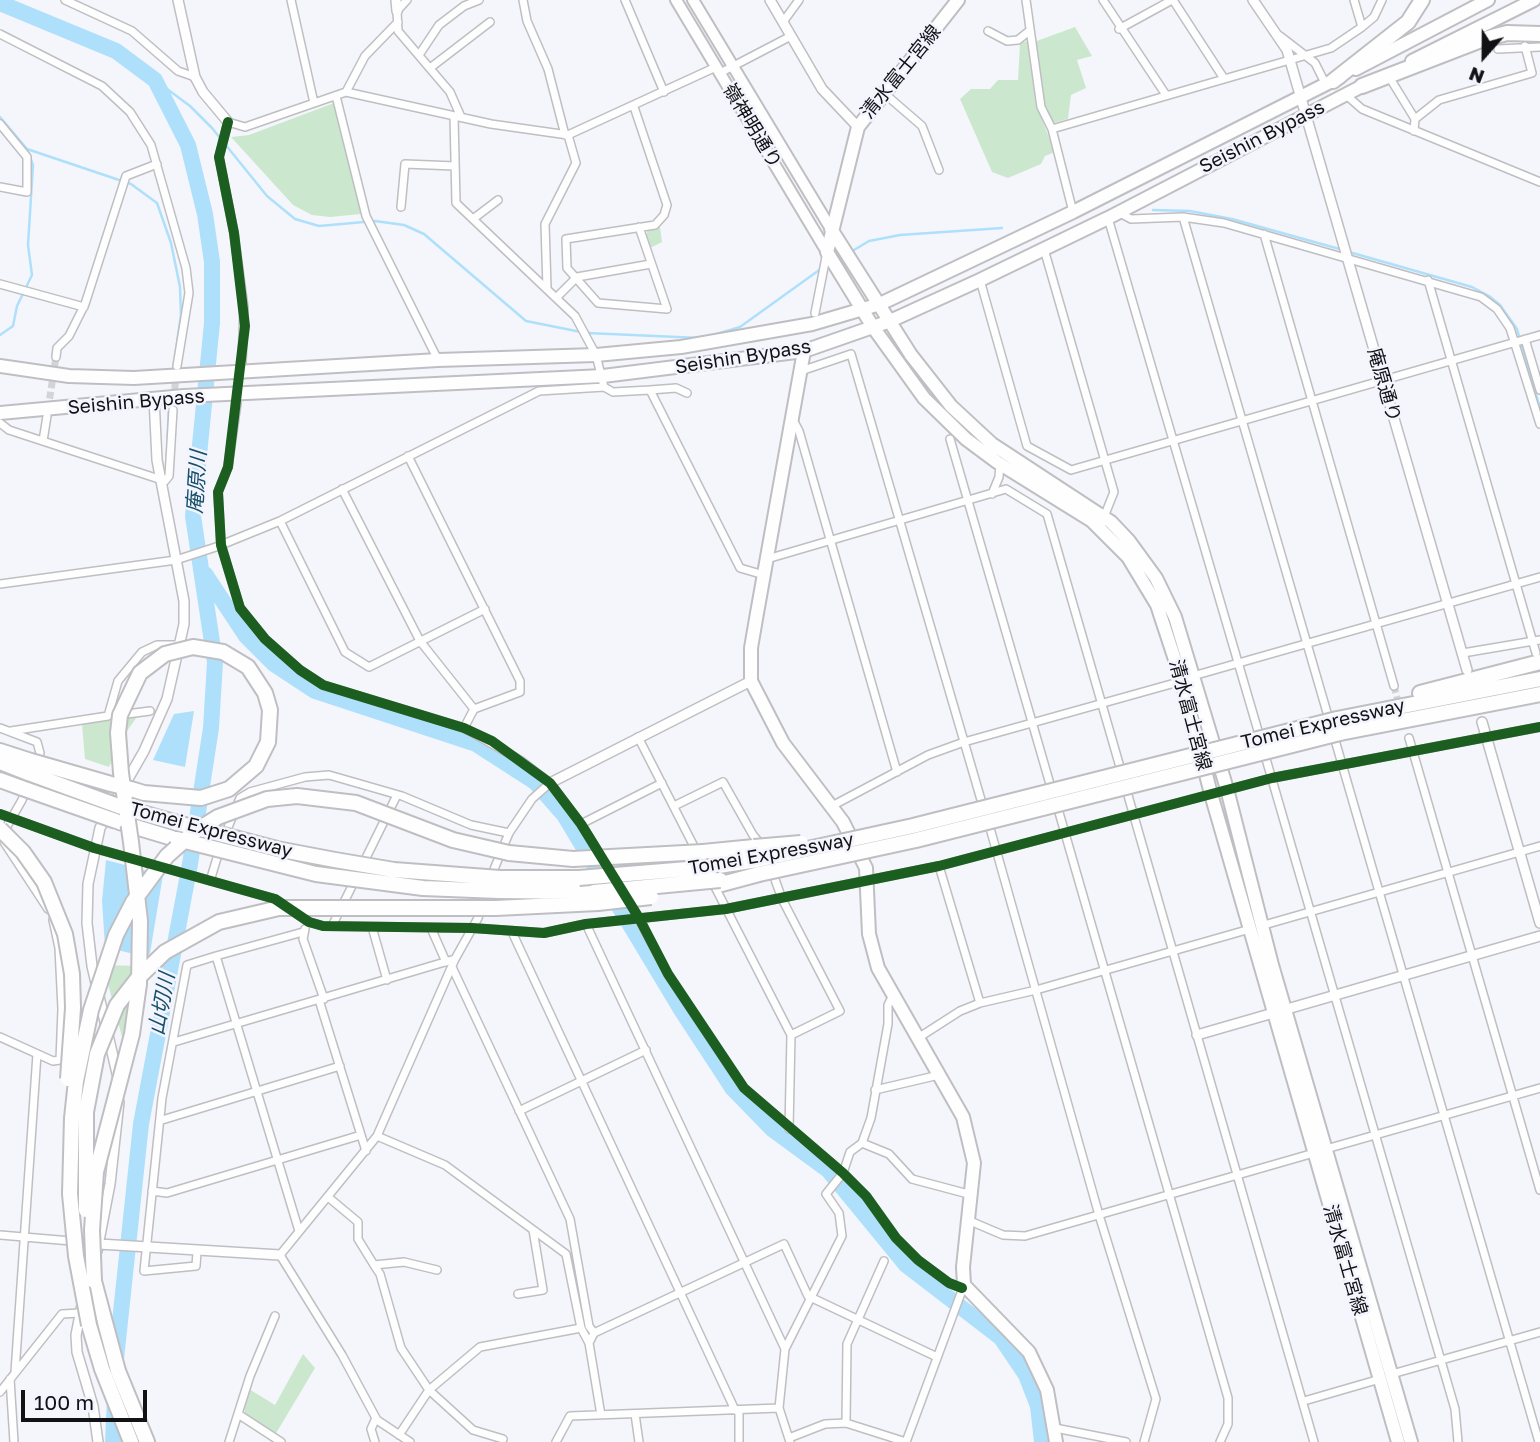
<!DOCTYPE html>
<html>
<head>
<meta charset="utf-8">
<style>
	body { margin:0 }
	#map { position:relative; width:1540px; height:1442px; overflow:hidden; background:#f5f6fb; font-family:"Golos Text",sans-serif }
	canvas { display:block }
	.north { position:absolute; left:1449px; top:21px; width:70px; height:70px; -webkit-text-stroke:5px #f3f4fd; paint-order:stroke; rotate:201deg; font-size:19px; font-weight:700; line-height:28px; text-align:center; color:#121215 }
	.north::after { content:''; display:block; margin:auto; width:24px; height:32px; background:#121215; clip-path:polygon(50% 0,100% 100%,50% 72%,0 100%) }
	.scale { position:absolute; left:21px; top:1390px; width:126px; height:32px; box-sizing:border-box; border:4px solid #121215; border-top:0; padding-left:9px; font-size:21px; line-height:24px; white-space:nowrap; color:#121215; -webkit-text-stroke:5px #f3f4fd; paint-order:stroke }
</style>
</head>
<body>
<div id="map">
<canvas width="1540" height="1442"></canvas>
<div class="north">N</div>
<div class="scale">100 m</div>
</div>
<script>
const ctx = document.querySelector('canvas').getContext('2d');
ctx.lineJoin = 'round';
function fill(path, color) { ctx.fillStyle = color; ctx.fill(path, 'evenodd'); }
const toPath = rows => new Path2D(rows.map(r => 'M' + r).join(''));
function trace(path, color, width, dash) { ctx.strokeStyle = color; ctx.lineWidth = width; ctx.lineCap = dash ? 'butt' : 'round'; ctx.setLineDash(dash || []); ctx.stroke(path); }
function write(font, color, halo, rows, align = 'center') {
  ctx.font = font + ' "Golos Text","Noto Sans JP",sans-serif'; ctx.lineWidth = 5; ctx.setLineDash([]); ctx.textBaseline = 'middle'; ctx.strokeStyle = halo; ctx.fillStyle = color; for (const [text, x, y, turn = 0] of rows) {
    ctx.save(); ctx.translate(x, y); ctx.rotate((+turn || 0) * Math.PI / 180); ctx.textAlign = isNaN(turn) ? turn : align; if (halo) ctx.strokeText(text, 0, 0); ctx.fillText(text, 0, 0); ctx.restore();
  }
}
fill(toPath([
	[1075,27,1092,56,1077,60,1086,88,1071,95,1068,119,1053,123,1045,108,1034,42],
	[1027,41,1036,105,1055,152,1045,156,1041,164,1008,178,992,172,960,99,971,89,990,89,998,80,1018,80,1020,43],
	[334,103,357,192,361,214,330,217,312,215,293,205,231,137,249,135],
	[660,227,662,242,650,248,645,237,648,230],
	[137,717,124,735,109,767,85,759,82,724],
	[103,965,143,966,134,1036,122,1037],
	[303,1354,315,1368,275,1435,245,1414,243,1402,249,1389,275,1405]
]), '#cbe8ce');
fill(toPath([
	[194,711,185,767,153,760,174,714],
	[106,860,163,875,150,953,146,957,105,947,102,901]
]), '#aee0fb');
trace(toPath([
	[155,80,190,106,212,128,267,196,295,219,319,226,375,221,404,225,424,234,526,321,581,332],
	[0,117,27,149,33,165,28,245,32,275,17,306,13,326,0,335],
	[27,149,131,184,157,203,171,243,180,287,181,315,173,371],
	[1153,210,1190,211,1232,219,1343,250],
	[1349,252,1472,287,1489,296,1500,305,1517,329,1540,408],
	[849,253,869,241,900,235,1002,228],
	[587,333,700,338],
	[710,336,740,327,822,268],
	[167,455,169,402]
]), '#aee0fb', 2.5);
trace(toPath([
	[0,3,116,51,155,80,188,145,205,214,212,262,212,323,193,516,215,662,211,728,190,864,141,1124,116,1359],
	[205,574,246,636,274,664,315,691,476,744,535,782,564,815,680,1008,733,1089,772,1129,828,1170,906,1265,1001,1338,1026,1375,1038,1406,1042,1442],
	[113,1442,115,1399]
]), '#aee0fb', 16);
trace(toPath([
	[48,409,56,357],
	[173,410,176,374],
	[1394,686,1400,709]
]), '#d3d4d8', 7, [7, 3.5]);
const minor = toPath([
	[65,0,132,31,178,71,195,77],
	[291,0,314,103],
	[407,0,397,11,398,31,450,92,461,117],
	[523,0,527,21,548,69,565,135],
	[625,0,664,92],
	[1026,0,1041,107,1052,129,1073,212],
	[1103,0,1166,95],
	[1173,0,1223,77],
	[783,22,799,0],
	[1362,27,1374,17,1382,0],
	[1119,29,1172,0],
	[988,31,1007,41,1018,40,1028,32],
	[0,34,102,86,130,112,151,145,186,268,189,293,177,366],
	[1280,36,1315,63,1326,85],
	[1498,49,1540,47],
	[419,55,439,25,464,6,479,0],
	[430,68,490,22],
	[720,73,791,36],
	[1388,75,1415,119],
	[346,92,365,56,398,22],
	[885,94,922,126,939,170],
	[1345,94,1362,109,1540,182],
	[336,96,366,216,438,360],
	[634,107,667,205,664,215,655,225,566,239,567,268,598,303,667,309,639,227],
	[454,116,456,203,575,316,596,355,604,387,613,392,650,390,740,568,764,575],
	[0,124,27,157,27,192,0,187],
	[1052,129,1331,48,1362,27,1354,0],
	[1414,131,1415,119,1439,100,1532,73,1525,46],
	[401,207,405,164,455,166],
	[1118,212,1131,219,1183,217,1224,223,1481,297,1497,309,1510,328,1540,424],
	[1183,217,1539,1442],
	[1108,218,1261,741],
	[473,219,498,200],
	[1264,234,1394,686],
	[1044,249,1114,492,1104,517],
	[980,280,1027,446,1071,470,1540,335],
	[1428,280,1536,653],
	[0,284,84,307],
	[547,288,545,224,576,163,568,135],
	[557,297,577,277,651,264],
	[815,313,827,252],
	[1525,339,1540,390],
	[56,357,57,348,69,336,85,304,126,176,157,164],
	[242,363,244,308,234,233,219,157,228,122,245,127,346,92,491,124,568,135,716,67],
	[801,371,851,354,984,810],
	[650,390,676,388,687,393],
	[237,403,228,467,218,492,221,545,240,608,265,639,300,670,323,685,464,728,520,760,550,783,581,824,612,874],
	[793,420,799,431,897,772],
	[0,423,9,430,165,481,169,476,173,410],
	[950,439,1052,791],
	[43,441,47,416],
	[408,456,520,681,520,692,474,709,464,728],
	[342,489,420,641,474,709],
	[992,494,999,477,1000,463],
	[280,521,345,652,369,667,485,609],
	[767,559,1006,489,1047,514,1122,774],
	[0,584,176,560,216,547,280,521,539,391,604,387],
	[1463,653,1540,640],
	[1193,676,1540,577],
	[119,715,150,711],
	[0,728,37,742,40,753,37,763],
	[11,731,108,716,118,681,142,652,157,645,180,645],
	[638,737,705,868],
	[1409,738,1540,1190],
	[1264,752,1455,1409,1458,1442],
	[32,774,22,800,6,828,4,842,48,909],
	[1125,785,1314,1442],
	[1056,802,1228,1398,1228,1424,1220,1442],
	[674,806,723,782,753,835,763,847],
	[830,807,928,755,964,742,1182,681],
	[0,814,94,848,275,899,309,922,323,926,472,928,544,933,586,924,726,909,939,866,1272,778,1540,727],
	[988,821,1099,1215,1156,1399,1144,1442],
	[581,824,662,783],
	[224,837,240,798,250,792,305,777,329,775,402,796,471,825,509,833],
	[362,866,397,795],
	[939,866,980,1003],
	[772,871,782,899,840,1011,791,1035],
	[490,879,509,833,532,799,550,783],
	[210,881,220,848],
	[714,885,791,1035,789,1129],
	[628,899,668,974,744,1088,843,1173,866,1196,896,1238,918,1260,949,1283,962,1288],
	[586,924,785,1349],
	[1264,925,1540,846],
	[332,926,355,880],
	[372,927,387,980],
	[431,928,446,962],
	[305,929,303,939,324,999],
	[512,932,735,1410],
	[216,956,303,932],
	[452,967,570,1219,589,1326,594,1333],
	[319,1000,366,1151],
	[0,1037,53,1061,60,1060,62,1009,59,948,53,920],
	[918,1038,960,1011,980,1003,1036,990,1250,929],
	[174,1042,455,959],
	[875,1090,939,1075],
	[519,1111,646,1050],
	[162,1120,340,1066],
	[377,1136,445,1165,566,1254,581,1328,589,1343,601,1415],
	[862,1143,889,1154,912,1179,972,1195],
	[1326,1149,1540,1088],
	[152,1191,167,1193,361,1135],
	[328,1197,358,1222,358,1239,374,1265,404,1262,437,1270],
	[970,1221,1003,1235,1025,1236,1314,1153],
	[0,1235,95,1243],
	[197,1252,196,1266,144,1271,162,1098,187,965,216,956,299,1231],
	[374,1265,380,1274,401,1348,429,1390,473,1430,503,1439],
	[518,1294,543,1290,533,1230],
	[589,1343,594,1333,784,1244,808,1296,937,1357],
	[15,1372,37,1054],
	[1392,1374,1540,1332],
	[10,1379,14,1442],
	[0,1392,62,1314,80,1313],
	[1304,1401,1380,1379],
	[238,1414,281,1442],
	[635,1414,639,1442],
	[846,1423,847,1344,884,1261],
	[1055,1428,1126,1442],
	[399,1435,429,1390,480,1347,581,1328],
	[789,1438,825,1424,846,1423,906,1442],
	[229,1442,250,1376,275,1316],
	[375,1442,371,1429,376,1418],
	[410,1442,377,1420,342,1355,280,1255,377,1136,455,959,478,918,487,890],
	[556,1442,570,1416,779,1408],
	[739,1442,739,1410],
	[790,1442,779,1408,785,1349,842,1236,839,1213,826,1194,843,1173,850,1152,862,1143,871,1118,888,1024,888,1005,893,995],
	[906,1442,964,1285]
]);
const tertiary = toPath([
	[178,0,195,77,203,92,228,122],
	[396,0,397,11],
	[770,0,822,89,858,127],
	[1253,0,1287,50,1467,670],
	[1482,722,1540,923],
	[550,783,751,681],
	[1197,1035,1540,936],
	[118,1078,92,966,87,923,88,884,100,828,144,751,167,699,184,624,184,601,157,460,154,398],
	[99,1244,280,1255],
	[97,1251,110,1184,119,1102],
	[82,1305,76,1335,77,1352,93,1406,98,1442]
]);
const secondary = toPath([
	[676,0,827,252],
	[693,0,831,229]
]);
const primary = toPath([
	[958,0,858,127,827,252,873,327,924,398,966,439,997,462,1092,521,1128,557,1157,605,1182,681,1211,794,1398,1442],
	[831,229,911,355,951,406,992,444,1111,522,1129,541,1156,578,1175,617,1227,789,1272,965,1411,1442],
	[804,351,757,613,751,648,751,681,783,743,843,822,866,868,869,934,878,968,963,1117,974,1163,963,1267,964,1285,1029,1352,1047,1390,1056,1442]
]);
const trunk = toPath([
	[1412,61,1534,0],
	[1356,69,1488,0],
	[0,366,69,376,134,378,438,360,596,355,681,347,812,324,880,304,1073,212,1340,77],
	[0,413,184,396,603,376,804,351,890,321,980,280,1108,218,1368,83]
]);
const motorway = toPath([
	[1333,81,1408,22,1422,0],
	[1362,86,1481,40,1507,33,1540,34],
	[1420,693,1540,662],
	[1337,719,1540,679],
	[1340,733,1540,694],
	[0,751,31,761],
	[0,762,28,773],
	[0,780,22,788],
	[121,807,177,823],
	[119,822,172,838],
	[703,852,754,847],
	[509,853,573,859],
	[712,867,757,860],
	[500,878,579,878],
	[718,885,759,874],
	[499,891,594,892],
	[496,908,598,903],
	[94,1281,118,1371,147,1442],
	[89,1325,102,1369,131,1442]
]);
trace(minor, '#bfbfc3', 10);
trace(tertiary, '#bfbfc3', 12);
trace(secondary, '#bfbfc3', 14);
trace(primary, '#bfbfc3', 16);
trace(trunk, '#bfbfc3', 16);
trace(motorway, '#bfbfc3', 18);
trace(minor, '#fefefe', 7);
trace(tertiary, '#fefefe', 9);
trace(secondary, '#fefefe', 10);
trace(primary, '#fefefe', 12);
trace(trunk, '#fefefe', 12);
trace(motorway, '#fefefe', 14);
const motorwayBridge = toPath([
	[31,761,52,767,111,784,131,789,144,793,201,798,229,789,256,766,268,742,270,710,265,693,248,667,223,652,193,647,165,654,140,673,120,715,118,733,121,773,131,842,140,921,139,984,132,1034,96,1172,92,1230,94,1281],
	[28,773,121,807],
	[22,788,116,821],
	[177,823,277,849,335,860,394,870,500,878],
	[0,829,23,852,44,882,65,934,72,974,73,1008,68,1079],
	[177,839,316,874,423,888,499,891],
	[754,847,801,843],
	[573,859,703,852],
	[757,860,913,826,1337,719],
	[759,874,916,840,1340,733],
	[579,878,712,867],
	[594,892,720,880],
	[598,903,651,897],
	[86,1210,86,1112,97,1054,117,1005,138,978,165,952,219,922,279,908,496,908],
	[89,1325,76,1256,70,1194,72,1118,76,1081,91,1010,116,935,133,902,167,856,194,832,218,817,267,799,297,796,356,803,453,840,509,853]
]);
trace(motorwayBridge, '#bfbfc3', 18, []);
trace(motorwayBridge, '#fefefe', 14);
trace(toPath([
	[228,122,219,157,234,233,245,326,228,467,218,492,221,545,240,608,265,639,300,670,323,685,464,728,492,741,550,783,581,824,639,918,668,974,744,1088,843,1173,866,1196,896,1238,918,1260,949,1283,962,1288],
	[0,814,94,848,275,899,309,922,323,926,472,928,544,933,586,924,726,909,939,866,1272,778,1540,727]
]), '#1b5e20', 10);
write('19px', '#121215', '#f3f4fd', [
	["清水富士宮線",901,72,-51],
	["嶺神明通り",752,126,59],
	["Seishin Bypass",1262,137,-27],
	["Seishin Bypass",743,357,-9],
	["庵原通り",1384,385,74],
	["Seishin Bypass",136,402,-5],
	["清水富士宮線",1190,715,75],
	["Tomei Expressway",1323,724,-13],
	["Tomei Expressway",211,830,15],
	["Tomei Expressway",771,854,-10],
	["清水富士宮線",1345,1260,74]
]);
write('italic 21px', '#165069', '#f3f4fd', [
	["庵原川",197,482,-86],
	["山切川",162,1004,-80]
]);
</script>
</body>
</html>
